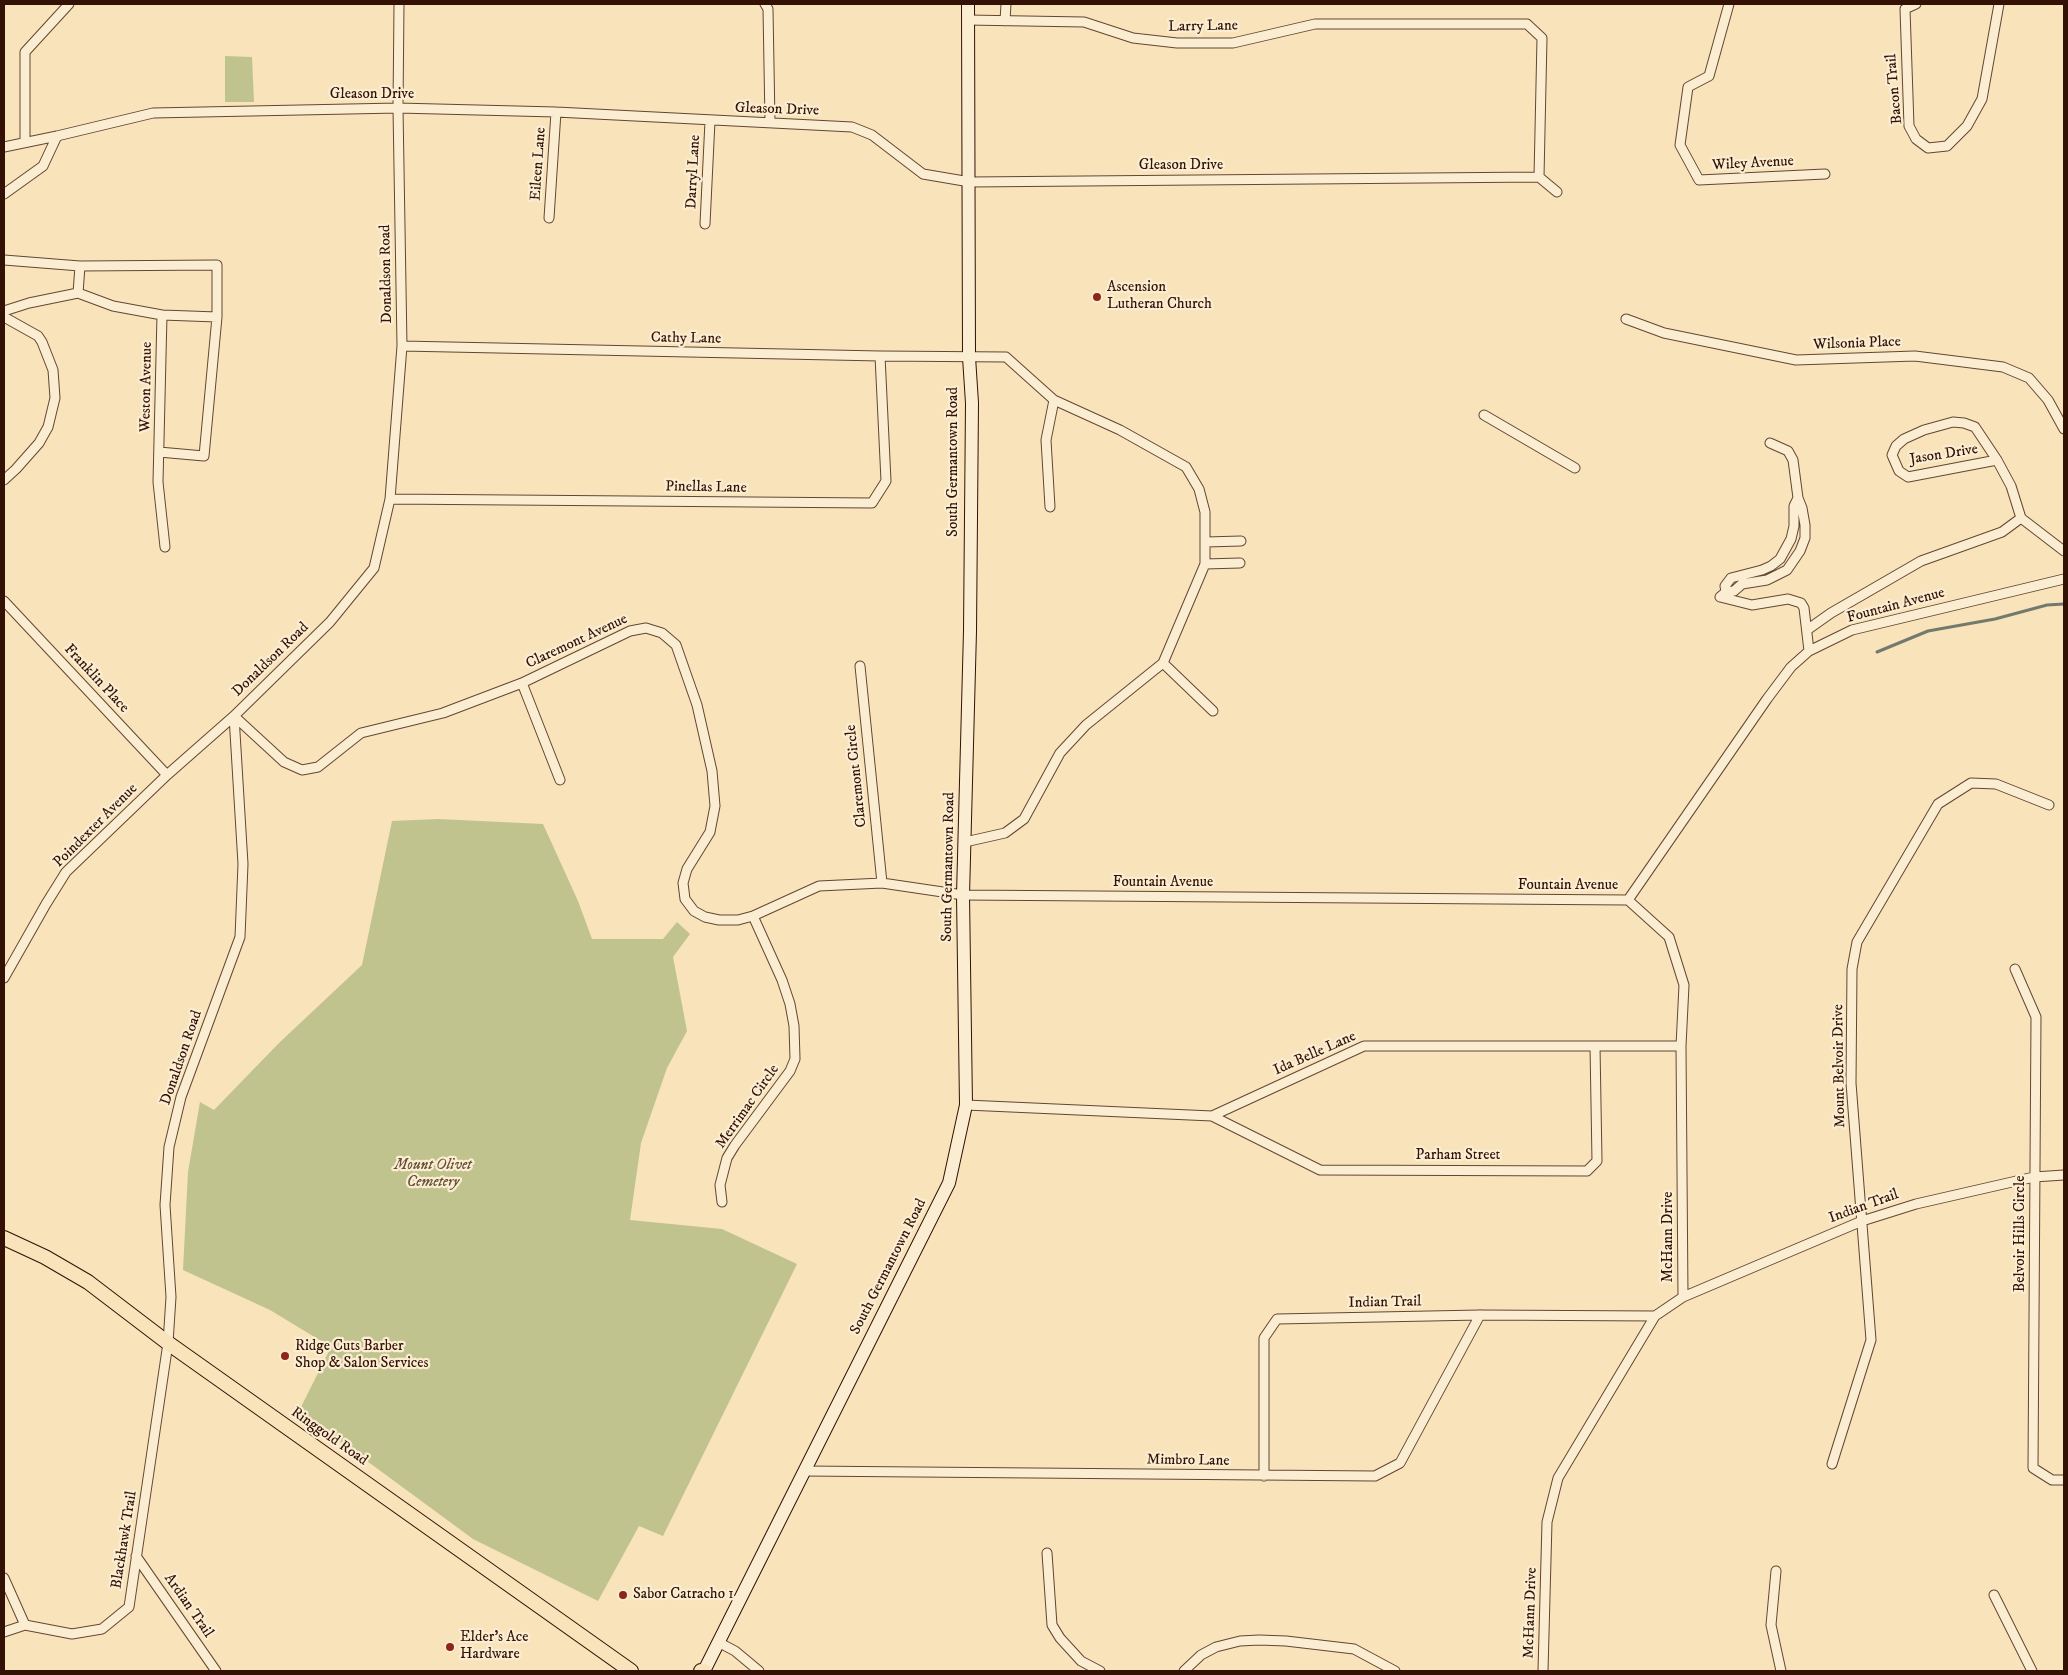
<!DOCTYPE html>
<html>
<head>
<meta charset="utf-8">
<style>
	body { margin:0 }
	#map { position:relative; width:2068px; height:1675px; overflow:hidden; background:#f8e3ba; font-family:"IM FELL DW Pica",serif }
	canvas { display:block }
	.frame { position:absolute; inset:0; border:5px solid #331105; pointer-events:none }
</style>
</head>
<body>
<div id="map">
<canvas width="2068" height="1675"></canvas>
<div class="frame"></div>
</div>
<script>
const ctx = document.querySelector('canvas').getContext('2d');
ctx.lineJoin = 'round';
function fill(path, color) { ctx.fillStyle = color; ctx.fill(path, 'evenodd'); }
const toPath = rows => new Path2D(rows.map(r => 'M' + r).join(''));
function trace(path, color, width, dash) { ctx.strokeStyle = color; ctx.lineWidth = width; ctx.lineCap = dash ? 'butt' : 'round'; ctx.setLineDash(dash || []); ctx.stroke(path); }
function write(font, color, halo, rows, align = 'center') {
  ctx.font = font + ' "IM FELL DW Pica",serif'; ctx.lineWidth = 4.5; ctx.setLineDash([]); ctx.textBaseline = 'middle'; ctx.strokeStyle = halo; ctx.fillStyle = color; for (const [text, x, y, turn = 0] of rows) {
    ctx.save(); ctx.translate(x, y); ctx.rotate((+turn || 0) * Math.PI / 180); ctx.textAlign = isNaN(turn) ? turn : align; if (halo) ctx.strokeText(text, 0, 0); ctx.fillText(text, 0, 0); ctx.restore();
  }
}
fill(toPath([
	[225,56,252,57,254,102,225,102],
	[438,819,543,824,578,901,592,939,663,939,677,922,690,934,673,957,687,1031,667,1068,641,1143,630,1220,722,1229,797,1264,663,1536,639,1526,598,1601,473,1539,299,1411,331,1347,270,1310,183,1270,188,1172,200,1102,214,1110,279,1043,362,965,392,821]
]), '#c0c38d');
trace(toPath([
	[1877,652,1928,631,1995,619,2047,605,2064,604]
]), '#73796c', 3);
const street = toPath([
	[765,4,768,9,770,122],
	[1729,4,1709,76,1688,87,1680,145,1699,180,1825,174],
	[1916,4,1905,9,1909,126,1916,139,1928,148,1947,146,1967,126,1982,99,1999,4],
	[967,20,1084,22,1133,38,1177,43,1233,43,1315,24,1527,24,1542,38,1539,177,1557,192],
	[1005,21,1006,4],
	[25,142,25,52,69,4],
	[4,147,57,136,153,113,398,108,556,112,852,127,872,135,923,174,970,182,1539,177],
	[4,194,43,166,57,136],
	[549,218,556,112],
	[705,224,710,121],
	[4,260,80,266,217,265,217,317,162,315],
	[78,293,113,306,162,315,158,482,165,547],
	[4,311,29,303,78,293,80,266],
	[4,317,38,336,42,342,53,370,55,398,48,427,39,443,16,469,4,480],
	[1626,319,1664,333,1796,360,1915,356,2003,367,2029,378,2048,400,2064,429],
	[402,346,880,356,1006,357,1054,400,1120,430,1186,467,1199,489,1205,512,1205,564,1163,663,1086,725,1060,753,1024,819,1005,833,965,842],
	[1484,415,1575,468],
	[1953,422,1964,423,1975,427,1997,460,1908,477,1899,471,1892,455,1896,446,1904,439,1924,430,1953,422],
	[159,452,204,456,217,317],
	[390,499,872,503,886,481,880,356],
	[1050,507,1046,440,1054,400],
	[2021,518,2064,551],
	[1206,542,1241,541],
	[1205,564,1240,563],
	[1726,592,1725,586,1731,578,1762,570,1771,566,1780,559,1791,539,1794,526,1794,506,1798,498],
	[1720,597,1726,592,1734,591,1742,584,1767,580,1787,570,1800,551,1805,538,1805,525,1802,508,1798,498,1793,460,1788,451,1770,443],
	[1720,597,1752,605,1788,599,1801,603,1804,608,1809,651],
	[4,601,167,775],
	[1807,630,1831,613,1921,561,2002,532,2021,518,2011,486,1997,460],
	[1163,663,1213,711],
	[860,666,882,883],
	[522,683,560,780],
	[2015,969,2036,1017,2033,1468,2052,1480,2064,1480],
	[4,978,46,904,66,872,167,775,234,716,284,762,302,770,318,767,361,733,443,713,522,683,630,631,646,628,662,633,676,645,697,705,712,771,715,806,710,832,687,869,683,883,685,899,694,911,705,917,719,920,738,920,753,916,819,886,882,883,963,895,1628,900,1767,699,1791,667,1809,651,1852,630,2064,579],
	[966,1105,1212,1116,1364,1046,1681,1046],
	[1212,1116,1320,1170,1587,1171,1597,1161,1595,1046],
	[722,1202,720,1185,727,1158,735,1145,790,1071,795,1059,794,1026,790,1004,782,980,753,916],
	[1683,1297,1862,1221,1916,1204,2034,1177,2064,1175],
	[1832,1464,1871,1340,1851,1083,1852,969,1857,942,1938,804,1971,783,1996,784,2049,805],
	[804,1471,1375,1476,1400,1463,1480,1315],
	[1264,1476,1264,1338,1277,1319,1480,1315,1655,1316],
	[1047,1553,1052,1625,1060,1638,1081,1661,1100,1671],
	[136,1556,216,1671],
	[1776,1571,1771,1625,1781,1671],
	[4,1578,25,1625],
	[1994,1595,2032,1671],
	[4,1632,25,1625,72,1634,102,1629,129,1607,168,1343,171,1297,165,1205,169,1147,181,1097,240,937,243,864,234,716,330,622,374,568,390,499,402,346,398,108,399,4],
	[718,1642,735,1651,759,1671],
	[1184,1671,1201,1655,1216,1647,1240,1641,1259,1640,1286,1641,1354,1649,1395,1671],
	[1543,1671,1547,1522,1558,1478,1655,1316,1683,1297,1681,1046,1684,985,1669,937,1628,900]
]);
const secondary = toPath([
	[704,1671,949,1183,966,1105,963,895,970,631,972,403,969,357,968,4]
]);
const primary = toPath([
	[4,1238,45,1257,88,1282,168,1343,631,1671],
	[701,1671,704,1671]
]);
trace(street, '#644632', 11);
trace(secondary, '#331105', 14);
trace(primary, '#331105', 16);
trace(street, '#faedd2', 9);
trace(secondary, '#faedd2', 12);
trace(primary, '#f8e3ba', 14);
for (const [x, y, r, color] of [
	[1097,297,5,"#8f2418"],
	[285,1356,5,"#8f2418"],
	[623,1595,5,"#8f2418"],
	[450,1647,5,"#8f2418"]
]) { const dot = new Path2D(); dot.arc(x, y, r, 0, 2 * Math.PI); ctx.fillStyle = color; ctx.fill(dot); trace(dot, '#faedd2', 2); }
write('15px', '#331105', '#faedd2', [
	["Larry Lane",1203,27,-1],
	["Bacon Trail",1895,89,-95],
	["Gleason Drive",372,95],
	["Gleason Drive",777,110,2],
	["Eileen Lane",539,164,-86],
	["Wiley Avenue",1753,164,-3],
	["Gleason Drive",1181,166],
	["Darryl Lane",694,172,-87],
	["Donaldson Road",387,274,-91],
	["Cathy Lane",686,339,1],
	["Wilsonia Place",1857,344,-2],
	["Weston Avenue",147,387,-89],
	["Jason Drive",1944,455,-9],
	["South Germantown Road",954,462,-90],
	["Pinellas Lane",706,488,1],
	["Fountain Avenue",1896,606,-15],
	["Claremont Avenue",577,642,-25],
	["Donaldson Road",271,660,-44],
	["Franklin Place",96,679,47],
	["Claremont Circle",857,776,-96],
	["Poindexter Avenue",96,826,-45],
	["South Germantown Road",949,867,-89],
	["Fountain Avenue",1163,883],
	["Fountain Avenue",1568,886],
	["Ida Belle Lane",1315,1054,-24],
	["Donaldson Road",182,1058,-71],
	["Mount Belvoir Drive",1840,1066,-91],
	["Merrimac Circle",748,1107,-55],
	["Parham Street",1458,1156],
	["Indian Trail",1864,1207,-20],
	["Belvoir Hills Circle",2021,1234,-90],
	["McHann Drive",1669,1237,-90],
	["South Germantown Road",889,1267,-63],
	["Indian Trail",1385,1303,-1],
	["Ringgold Road",329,1437,35],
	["Mimbro Lane",1188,1461,1],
	["Blackhawk Trail",125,1540,-81],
	["Ardian Trail",188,1606,55],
	["McHann Drive",1531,1613,-88]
]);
write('15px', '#331105', '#faedd2', [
	["Ascension",1107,288],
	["Lutheran Church",1107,305],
	["Ridge Cuts Barber",295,1347],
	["Shop & Salon Services",295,1364],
	["Sabor Catracho 1",633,1595],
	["Elder's Ace",460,1638],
	["Hardware",460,1655]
], 'left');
write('italic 15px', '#644f35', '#faedd2', [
	["Mount Olivet",433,1166],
	["Cemetery",433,1183]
]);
</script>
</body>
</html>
